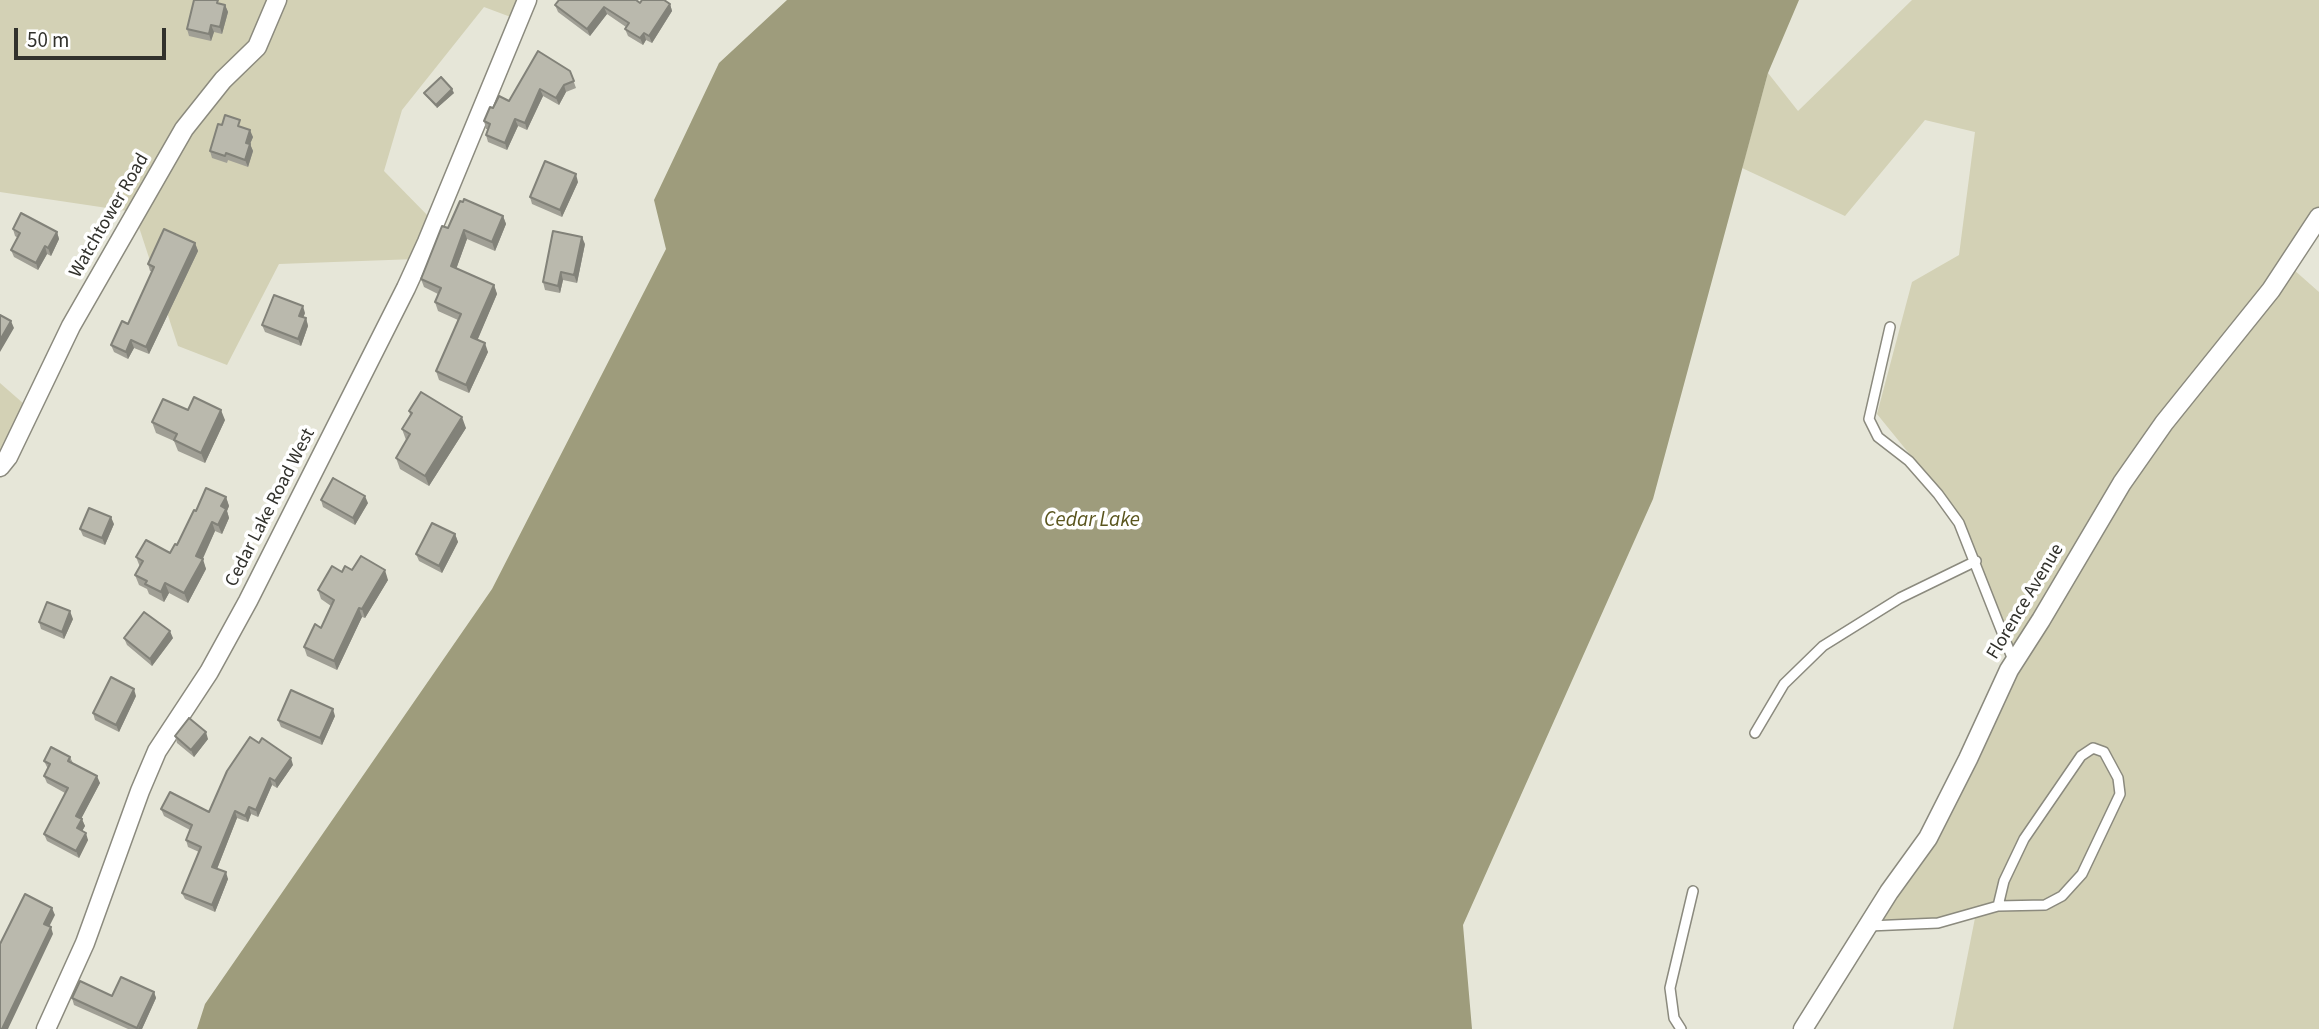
<!DOCTYPE html>
<html>
<head>
<meta charset="utf-8">
<style>
	body { margin:0 }
	#map { position:relative; width:2319px; height:1029px; overflow:hidden; background:#e6e6d8; font-family:"Source Sans 3",sans-serif }
	canvas { display:block }
	.scale { position:absolute; left:14px; top:28px; width:152px; height:32px; box-sizing:border-box; border:4px solid #31312c; border-top:0; padding-left:9px; font-size:21px; line-height:24px; white-space:nowrap; color:#31312c; -webkit-text-stroke:5px #fff; paint-order:stroke }
</style>
</head>
<body>
<div id="map">
<canvas width="2319" height="1029"></canvas>
<div class="scale">50 m</div>
</div>
<script>
const ctx = document.querySelector('canvas').getContext('2d');
ctx.lineJoin = 'round';
function fill(path, color) { ctx.fillStyle = color; ctx.fill(path, 'evenodd'); }
const toPath = rows => new Path2D(rows.map(r => 'M' + r).join(''));
function trace(path, color, width, dash) { ctx.strokeStyle = color; ctx.lineWidth = width; ctx.lineCap = dash ? 'butt' : 'round'; ctx.setLineDash(dash || []); ctx.stroke(path); }
function write(font, color, halo, rows, align = 'center') {
  ctx.font = font + ' "Source Sans 3",sans-serif'; ctx.lineWidth = 7; ctx.setLineDash([]); ctx.textBaseline = 'middle'; ctx.strokeStyle = halo; ctx.fillStyle = color; for (const [text, x, y, turn = 0] of rows) {
    ctx.save(); ctx.translate(x, y); ctx.rotate((+turn || 0) * Math.PI / 180); ctx.textAlign = isNaN(turn) ? turn : align; if (halo) ctx.strokeText(text, 0, 0); ctx.fillText(text, 0, 0); ctx.restore();
  }
}
fill(toPath([
	[0,0,527,0,516,19,484,7,402,110,384,171,432,220,416,259,279,264,227,365,178,346,134,212,0,192],
	[1912,0,2319,0,2319,218,2285,262,2319,292,2319,1029,1953,1029,1975,918,1871,928,2013,662,1959,515,1877,414,1912,282,1959,255,1975,132,1925,120,1845,216,1742,168,1768,73,1798,111],
	[0,383,32,411,0,455]
]), '#d3d1b5');
fill(toPath([
	[787,0,1799,0,1768,73,1653,499,1463,925,1472,1029,197,1029,205,1004,492,589,666,249,654,200,719,63]
]), '#9e9c7c');
const lane = toPath([
	[1890,327,1869,419,1878,437,1909,461,1938,494,1959,523,2013,660],
	[1755,733,1784,684,1823,646,1900,598,1976,561],
	[1869,926,1938,923,1998,906,2045,905,2062,896,2082,874,2120,794,2118,778,2104,752,2093,748,2081,756,2024,839,2004,881,1998,906],
	[1681,1029,1674,1018,1670,988,1693,891]
]);
const street = toPath([
	[0,467,8,457,71,326,184,129,223,80,257,47,277,0],
	[46,1029,85,943,140,791,157,751,209,672,248,601,406,288,427,242,527,0],
	[1803,1029,1889,892,1928,838,1968,759,2009,670,2041,620,2122,483,2164,423,2271,290,2319,217]
]);
trace(lane, '#8b8a7e', 12);
trace(street, '#8b8a7e', 21);
trace(lane, '#fff', 9);
trace(street, '#fff', 18);
fill(toPath([
	[640,3,668,3,670,4,672,11,652,43,646,40,643,45,628,36,625,29,626,27,607,14,590,36,558,12,555,5],
	[220,4,225,5,228,12,222,34,214,32,211,41,189,36,187,29],
	[570,71,576,88,566,92,559,105,543,96,527,130,518,126,507,150,488,142,486,135,488,129,486,129,484,121,509,101],
	[424,93,454,93,437,108,426,96],
	[222,125,242,128,253,137,250,144,253,151,248,167,228,160,227,163,212,158,210,151],
	[578,182,562,217,532,204,530,197],
	[503,216,506,224,495,251,467,239,456,269,494,285,497,294,477,340,488,352,469,393,439,380,436,371,458,320,438,311,435,302,438,294,424,287,421,279,448,228],
	[13,229,57,232,59,239,51,256,47,254,38,270,14,257,11,250,18,238,15,236],
	[195,243,198,251,149,354,134,348,128,359,114,352,111,345,128,324,152,271,150,271,148,264],
	[585,244,577,283,563,280,560,293,545,290,543,282],
	[305,313,303,318,306,318,308,326,301,346,265,332,262,325],
	[188,410,225,420,205,463,178,451,174,441,156,433,152,422],
	[409,411,466,428,429,486,400,469,396,458,406,440,402,429,410,415],
	[226,497,229,506,227,511,229,518,222,534,215,531,202,559,206,569,188,603,169,593,164,602,149,594,147,589,139,585,135,575,140,567,136,557,170,553,177,545,196,511],
	[321,500,368,503,355,525,323,507],
	[114,524,105,545,83,536,80,529],
	[455,534,458,542,442,573,419,561,416,554],
	[352,570,388,580,365,618,362,617,337,670,307,656,304,647,321,628,331,606,321,599,318,590,342,572],
	[73,619,64,639,41,629,39,622],
	[124,638,173,638,152,666,127,645],
	[136,696,119,732,95,720,93,713],
	[335,716,322,745,281,727,278,720],
	[175,736,208,739,194,757,177,743],
	[70,757,73,763,100,783,81,818,85,826,82,831,88,840,79,858,47,841,44,834,65,793,47,783,44,776,48,769,44,761],
	[293,765,277,788,272,785,258,817,251,814,248,822,237,818,217,869,228,879,215,912,185,899,182,893,199,852,188,847,186,840,190,830,164,816,161,809,209,812],
	[154,992,156,998,142,1029,128,1029,74,1005,72,998]
]), '#a09f95');
fill(toPath([
	[670,4,672,11,652,43,649,36],
	[225,5,228,12,222,34,220,27],
	[604,7,607,14,590,36,587,29],
	[211,25,214,32,211,41,209,34],
	[644,33,646,40,643,45,640,38],
	[564,85,566,92,559,105,556,98],
	[452,89,454,93,437,108,436,105],
	[540,89,543,96,527,130,525,123],
	[515,119,518,126,507,150,505,143],
	[250,130,253,137,250,144,253,151,248,167,245,160,246,143],
	[576,174,578,182,562,217,560,210],
	[503,216,506,224,495,251,492,242],
	[464,230,467,239,454,275,451,266],
	[57,232,59,239,51,256,48,248],
	[582,237,585,244,577,283,574,275],
	[195,243,198,251,149,354,146,347],
	[45,246,47,254,38,270,36,263],
	[561,272,563,280,560,293,558,286],
	[494,285,497,294,475,346,471,337],
	[303,306,305,313,301,323,299,316],
	[306,318,308,326,301,346,298,339],
	[11,321,14,328,0,352,0,340],
	[131,340,134,348,128,359,126,352],
	[485,343,488,352,469,393,466,385],
	[221,410,225,420,205,463,201,453],
	[462,417,466,428,429,486,425,476],
	[365,496,368,503,355,525,353,518],
	[226,497,229,506,227,511,229,518,222,534,218,525,221,506],
	[111,517,114,524,105,545,102,538],
	[212,522,215,531,201,563,203,559,206,569,188,603,184,593,196,556],
	[455,534,458,542,442,573,439,566],
	[385,570,388,580,365,618,362,609],
	[165,583,169,593,164,602,161,592],
	[359,608,362,617,337,670,334,661],
	[70,611,73,619,64,639,62,632],
	[170,631,173,638,152,666,150,659],
	[134,689,136,696,119,732,116,725],
	[333,709,335,716,322,745,320,738],
	[206,732,208,739,194,757,191,750],
	[291,758,293,765,277,788,275,781],
	[97,776,100,783,79,823,76,816],
	[270,778,272,785,258,817,256,810],
	[249,807,251,814,248,822,245,816],
	[235,811,237,818,215,874,212,867],
	[82,819,85,826,80,835,77,828],
	[86,833,88,840,79,858,76,851],
	[226,872,228,879,215,912,212,905],
	[52,908,55,915,47,931,44,924],
	[51,927,53,934,8,1029,2,1029],
	[154,992,156,998,142,1029,138,1029]
]), '#828279');
const building = toPath([
	[194,0,218,0,217,3,225,5,220,27,211,25,209,34,187,29,194,0],
	[559,0,636,0,640,3,642,0,664,0,670,4,649,36,644,33,640,38,625,29,629,23,604,7,587,29,555,5,559,0],
	[538,51,570,71,574,81,564,85,556,98,540,89,525,123,515,119,505,143,486,135,490,124,484,121,490,107,493,108,499,96,509,101,538,51],
	[441,77,452,89,436,105,424,93,441,77],
	[225,115,240,120,238,126,250,130,246,143,250,144,245,160,226,153,225,156,210,151,218,124,222,125,225,115],
	[545,161,576,174,560,210,530,197,545,161],
	[464,199,503,216,492,242,464,230,451,266,494,285,471,337,485,343,466,385,436,371,461,314,435,302,441,288,421,279,442,226,448,228,460,201,463,202,464,199],
	[21,213,57,232,48,248,45,246,36,263,11,250,20,233,13,229,21,213],
	[164,229,195,243,146,347,131,340,126,352,111,345,122,321,128,324,154,267,148,264,164,229],
	[553,231,582,237,574,275,561,272,558,286,543,282,553,231],
	[274,295,303,306,299,316,306,318,298,339,262,325,274,295],
	[0,315,11,321,0,340,0,315],
	[421,392,462,417,425,476,396,458,410,434,402,429,412,413,409,411,421,392],
	[194,397,221,410,201,453,174,440,177,434,152,422,163,399,188,410,194,397],
	[333,478,365,496,353,518,321,500,333,478],
	[206,488,226,497,221,506,226,509,218,525,212,522,196,556,203,559,184,593,165,583,161,592,145,584,147,581,135,575,143,561,136,557,146,540,170,553,175,544,177,545,194,510,196,511,206,488],
	[89,508,111,517,102,538,80,529,89,508],
	[432,523,455,534,439,566,416,554,432,523],
	[361,556,385,570,362,609,359,608,334,661,304,647,315,624,321,628,334,600,318,590,332,566,342,572,345,566,352,570,361,556],
	[47,602,70,611,62,632,39,622,47,602],
	[144,612,170,631,150,659,124,638,144,612],
	[111,677,134,689,116,725,93,713,111,677],
	[291,690,333,709,320,738,278,720,291,690],
	[189,718,206,732,191,750,175,736,189,718],
	[250,737,259,743,262,738,291,758,275,781,270,778,256,810,249,807,245,816,235,811,212,867,226,872,212,905,182,893,201,847,186,840,192,825,161,809,170,792,209,812,227,771,250,737],
	[51,747,70,757,68,761,97,776,76,816,82,819,77,828,86,833,76,851,44,834,68,788,44,776,50,764,44,761,51,747],
	[25,894,52,908,44,924,51,927,2,1029,0,1029,0,944,25,894],
	[121,977,154,992,137,1028,72,998,80,981,112,996,121,977]
]);
fill(building, '#bab9ad');
trace(building, '#828279', 2);
write('19px', '#31312c', '#fff', [
	["Watchtower Road",110,216,-60],
	["Cedar Lake Road West",271,508,-63],
	["Florence Avenue",2026,602,-59]
]);
write('italic 21px', '#5a551e', '#fff', [
	["Cedar Lake",1092,521]
]);
</script>
</body>
</html>
